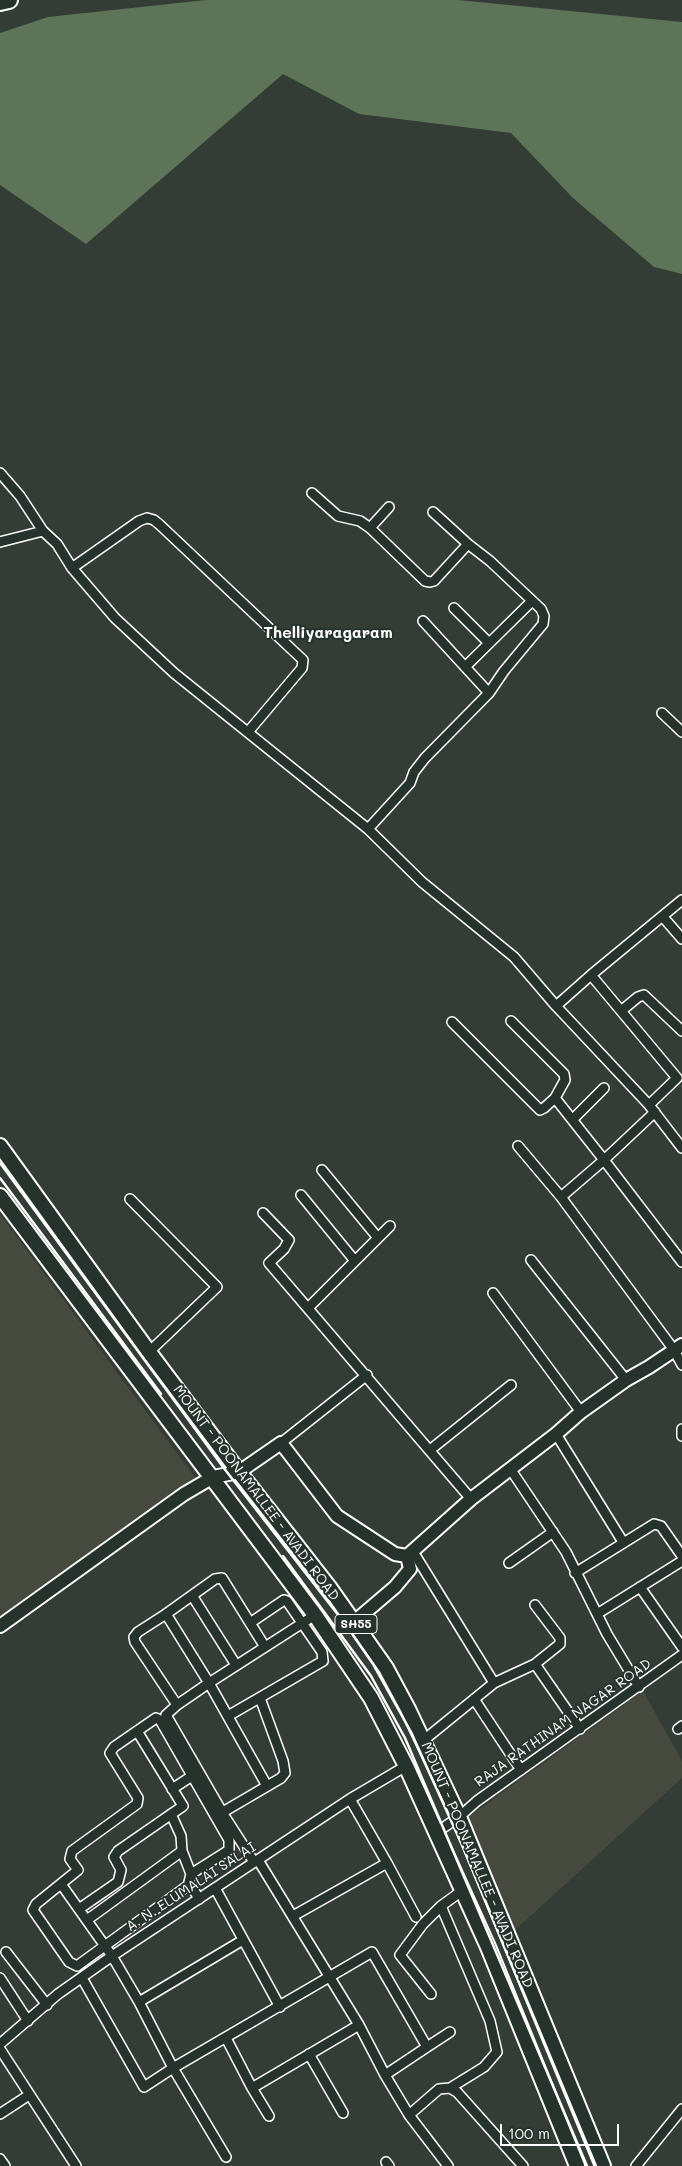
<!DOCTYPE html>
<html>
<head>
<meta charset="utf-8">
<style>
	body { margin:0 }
	#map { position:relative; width:682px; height:2166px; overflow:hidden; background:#343d35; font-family:Mali,sans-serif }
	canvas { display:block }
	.scale { position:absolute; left:500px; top:2124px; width:119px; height:22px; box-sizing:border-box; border:2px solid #fff; border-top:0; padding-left:6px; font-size:15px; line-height:18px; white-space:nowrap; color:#fff; -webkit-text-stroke:4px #26332d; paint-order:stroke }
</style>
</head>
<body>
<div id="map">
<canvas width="682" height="2166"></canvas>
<div class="scale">100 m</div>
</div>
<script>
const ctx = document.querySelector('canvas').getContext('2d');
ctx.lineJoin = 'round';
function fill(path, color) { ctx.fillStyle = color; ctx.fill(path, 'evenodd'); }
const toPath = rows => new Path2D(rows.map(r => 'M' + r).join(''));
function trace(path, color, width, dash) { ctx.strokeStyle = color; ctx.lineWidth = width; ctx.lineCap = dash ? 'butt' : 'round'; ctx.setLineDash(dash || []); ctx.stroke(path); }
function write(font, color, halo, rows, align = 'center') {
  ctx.font = font + ' Mali,sans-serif'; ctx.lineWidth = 4; ctx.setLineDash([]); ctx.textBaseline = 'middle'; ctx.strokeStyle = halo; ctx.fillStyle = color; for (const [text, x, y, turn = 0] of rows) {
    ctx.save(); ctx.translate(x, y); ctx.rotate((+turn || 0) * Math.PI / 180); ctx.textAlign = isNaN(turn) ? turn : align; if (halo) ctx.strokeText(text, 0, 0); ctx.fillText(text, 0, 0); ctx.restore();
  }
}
fill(toPath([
	[0,1214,196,1479,0,1621],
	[643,1691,682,1761,682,1778,514,1931,467,1818]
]), '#45493e');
fill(toPath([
	[206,0,458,0,682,22,682,274,654,267,573,198,511,133,359,114,283,74,86,244,0,185,0,33,48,17]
]), '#5d7458');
const street = toPath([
	[0,473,20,496,43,531,57,544,72,568,115,618,174,673,368,829,422,882,514,957,556,1006,649,1105,682,1148],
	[312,493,338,516,360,521,370,528,425,581,430,582,434,581,468,544,490,561,541,609,544,616,543,624,504,671,489,693,425,758,414,772,410,783,368,829],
	[433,512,468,544],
	[370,528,389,507],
	[0,542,43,531],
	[72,568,139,521,147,518,154,520,160,525,303,660,302,668,248,732],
	[454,608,489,643],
	[423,621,489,693],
	[465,667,532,601],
	[662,713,682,732],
	[663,917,682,939],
	[556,1006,591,975],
	[621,1011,638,997,644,995,682,1031],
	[511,1021,564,1074,565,1080,555,1098],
	[452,1022,540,1110,544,1108,555,1098,604,1160,561,1197],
	[649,1105,677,1078,591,975,682,900],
	[655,1112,604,1160,682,1262],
	[573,1119,604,1088],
	[518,1146,561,1197,674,1350,682,1365],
	[322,1170,378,1238],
	[301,1195,355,1261],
	[130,1199,217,1287,149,1352],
	[263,1213,289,1240,284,1249,269,1263,471,1499],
	[531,1260,626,1380],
	[493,1293,581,1412],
	[308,1308,390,1226],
	[682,1429,682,1436],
	[556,1434,623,1542],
	[281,1443,367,1375],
	[430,1450,511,1385],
	[511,1470,566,1552,607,1634,639,1687],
	[412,1550,494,1683],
	[509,1563,553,1532],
	[575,1573,654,1524,661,1526,682,1556],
	[640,1587,682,1647],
	[193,1597,236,1665],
	[166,1614,138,1632,134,1637,135,1642,177,1705,166,1715,225,1817,254,1862],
	[597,1614,682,1561],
	[535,1664,580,1729],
	[474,1699,521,1770],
	[177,1705,209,1683,166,1614,215,1579,222,1578,265,1647],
	[228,1716,323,1661,322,1652,287,1601,284,1600,250,1623],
	[678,1729,682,1726],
	[424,1740,494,1683,535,1664,560,1644,560,1638,535,1605],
	[267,1786,209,1683,315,1615],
	[172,1789,192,1776],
	[223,1812,281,1778,285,1773,283,1761,260,1698],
	[171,1814,181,1836,182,1851,191,1874,189,1882,199,1899],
	[437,1832,459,1817,477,1801,682,1655],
	[258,1860,359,2025,385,2075,409,2115,448,2166],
	[387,1863,416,1917],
	[61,1884,112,1956,139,2002,173,2068,226,2157],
	[190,1884,77,1966,69,1962,33,1910,36,1904,78,1870,70,1859,72,1851,137,1804,138,1798,110,1753,114,1747,156,1718,160,1720,229,1840,229,1850,191,1874],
	[215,1888,280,2007],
	[441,1906,463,1890],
	[79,1909,118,1882,121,1870,114,1857,118,1851,183,1806,137,1731],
	[293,1916,387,1863,350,1799],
	[87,1920,182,1851],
	[6,1952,47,2005],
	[0,1978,28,2021],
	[82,1978,144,2087,173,2068,372,1952,427,2047,385,2075],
	[431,1994,400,1955,423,1924,441,1906,490,2021,497,2052,484,2067,450,2088],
	[139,2002,243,1940],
	[226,2038,252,2088,359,2025],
	[0,2044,58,1994,112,1956,350,1799,406,1766],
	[427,2047,450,2032],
	[0,2049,76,2166],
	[309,2054,343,2113],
	[252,2088,269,2116],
	[0,2114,29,2095],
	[409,2115,439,2089,450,2088,457,2092,523,2166],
	[0,2159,5,2166],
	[386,2162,389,2166],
	[636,2166,682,2109]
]);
const secondary = toPath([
	[407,1556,471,1499,556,1434,581,1412,626,1380,649,1367,682,1345],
	[354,1622,395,1587,410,1569,407,1556],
	[0,1626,184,1494,213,1477,239,1472,281,1443,337,1516,395,1554,407,1556]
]);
const primary = toPath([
	[0,1146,149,1352,239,1472,329,1587,386,1668,408,1709,459,1817,603,2166],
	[0,1196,315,1615,371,1698,406,1766,488,1947,577,2166]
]);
const highway = toPath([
	[0,2,9,0]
]);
trace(street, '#fff', 12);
trace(secondary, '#fff', 16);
trace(primary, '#fff', 18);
trace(highway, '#fff', 20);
trace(street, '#26332d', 9);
trace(secondary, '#26332d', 12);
trace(primary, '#26332d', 14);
trace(highway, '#26332d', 16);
trace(toPath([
	[0,1163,223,1467,346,1625,373,1664,411,1732,462,1845,596,2166],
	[0,1178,161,1394],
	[283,1556,371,1676,405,1738,587,2166]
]), '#fff', 2.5);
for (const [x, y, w] of [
	[356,1624,42]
]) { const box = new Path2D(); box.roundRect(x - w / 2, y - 9.5, w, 19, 4); ctx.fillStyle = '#26332d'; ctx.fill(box); trace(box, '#fff', 1); }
write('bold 12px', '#fff', null, [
	["SH55",356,1624]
]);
write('14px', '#fff', '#26332d', [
	["MOUNT - POONAMALLEE - AVADI ROAD",256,1493,53],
	["RAJA RATHINAM NAGAR ROAD",563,1723,-35],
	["MOUNT - POONAMALLEE - AVADI ROAD",477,1865,67],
	["A. N. ELUMALAI SALAI",191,1887,-33]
]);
write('bold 16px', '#fff', '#26332d', [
	["Thelliyaragaram",328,633]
]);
</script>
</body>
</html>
